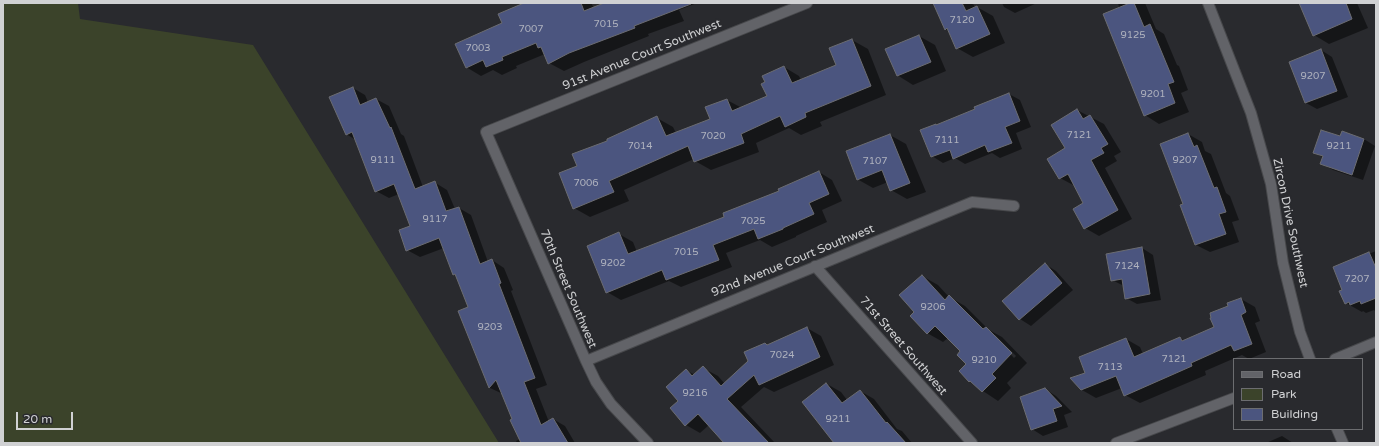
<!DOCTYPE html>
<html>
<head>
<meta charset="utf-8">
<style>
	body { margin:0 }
	#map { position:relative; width:1379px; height:446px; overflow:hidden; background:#292a2e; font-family:"Varela Round",sans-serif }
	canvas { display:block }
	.frame { position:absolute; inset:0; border:4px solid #d0d1d3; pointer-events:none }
	.legend { position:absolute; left:1233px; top:358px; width:130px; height:72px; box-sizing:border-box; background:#292a2e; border:1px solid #6c6d70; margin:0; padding:5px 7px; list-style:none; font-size:12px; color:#d0d1d3 }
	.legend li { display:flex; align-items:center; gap:8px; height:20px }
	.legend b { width:20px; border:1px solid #6c6d70 }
	.scale { position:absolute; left:16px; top:412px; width:57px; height:18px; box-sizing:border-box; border:2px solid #d0d1d3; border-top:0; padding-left:5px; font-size:12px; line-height:14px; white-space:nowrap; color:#d0d1d3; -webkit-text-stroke:3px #292a2e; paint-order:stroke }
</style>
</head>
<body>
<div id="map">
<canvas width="1379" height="446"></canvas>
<div class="frame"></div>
<ul class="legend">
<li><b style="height:5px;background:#626368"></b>Road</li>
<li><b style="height:11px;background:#3b432a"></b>Park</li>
<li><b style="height:11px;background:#4b557f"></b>Building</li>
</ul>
<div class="scale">20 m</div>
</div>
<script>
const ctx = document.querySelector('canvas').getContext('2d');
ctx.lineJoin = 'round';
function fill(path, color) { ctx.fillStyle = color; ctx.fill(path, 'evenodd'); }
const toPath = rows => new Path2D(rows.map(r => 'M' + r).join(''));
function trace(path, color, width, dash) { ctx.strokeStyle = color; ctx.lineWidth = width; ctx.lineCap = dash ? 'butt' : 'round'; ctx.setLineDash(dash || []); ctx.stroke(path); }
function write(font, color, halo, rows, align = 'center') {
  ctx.font = font + ' "Varela Round",sans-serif'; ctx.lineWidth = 3.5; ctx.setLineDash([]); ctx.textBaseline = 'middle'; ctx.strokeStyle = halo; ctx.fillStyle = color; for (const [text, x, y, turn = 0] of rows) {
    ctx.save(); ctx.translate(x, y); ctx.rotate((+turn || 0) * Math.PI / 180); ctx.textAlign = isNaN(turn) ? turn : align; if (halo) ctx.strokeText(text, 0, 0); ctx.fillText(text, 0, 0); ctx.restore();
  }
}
fill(toPath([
	[3,3,78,3,80,19,253,45,499,443,3,443]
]), '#3b432a');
fill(toPath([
	[527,3,591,3,594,8,607,3,697,3,679,10,684,21,648,34,649,36,584,62,564,71,549,63,545,54,516,66,517,68,502,75,493,70,481,76,466,67,503,24],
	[942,3,971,3,974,5,975,8,977,7,993,16,1005,43,973,57,957,48,950,31,945,29],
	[1002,3,1037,3,1015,13,1004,7],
	[1118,3,1145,3,1156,29,1164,34,1177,65,1179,66,1188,90,1181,93,1189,112,1159,124,1145,115],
	[1300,3,1357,3,1368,28,1329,44,1314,35],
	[919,36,935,45,946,71,913,85,897,75],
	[852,40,868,49,886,95,820,122,822,126,801,135,789,128,756,143,759,152,711,170,695,161,694,159,624,190,629,201,590,217,574,208,578,166,609,141,657,118,673,127,676,133,711,120,727,100,742,108,768,96,784,67,799,76,801,80,837,66],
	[1321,50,1332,57,1348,97,1317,109,1306,103],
	[353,88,365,95,368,102,376,99,389,106,401,134,404,136,423,187,434,182,447,190,455,209,459,208,471,215,488,262,492,260,504,268,513,290,511,291,547,385,536,389,549,422,553,419,565,426,575,443,517,443,516,441,520,439,503,394,490,388,459,311,470,307,457,275,454,274,444,248,420,257,407,250,411,227,399,194,389,198,376,191,356,140,346,134],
	[1009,94,1020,100,1031,127,1016,133,1022,149,1000,158,992,153,965,164,955,158,943,163,932,156],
	[1077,110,1104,124,1121,152,1114,156,1117,161,1105,168,1132,219,1099,236,1085,228,1085,204,1075,186,1060,178,1049,160,1067,149],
	[1188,134,1202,142,1205,151,1211,154,1226,193,1230,196,1239,220,1232,222,1239,242,1210,252,1196,245],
	[890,135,906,144,926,192,907,199,891,190,888,182,873,188,857,179,847,152],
	[1341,138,1364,139,1375,146,1363,180,1333,170,1322,164,1324,158,1314,152],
	[819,172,832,180,842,201,822,210,827,222,796,236,796,237,772,247,760,240,726,253,732,267,681,287,669,281,621,300,607,292,619,234,633,242,637,252,725,217,781,192],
	[1142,248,1153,255,1161,300,1137,304,1126,298,1124,286,1112,280],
	[1376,251,1376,312,1374,310,1366,313,1363,311,1362,312,1346,303,1343,290,1334,268],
	[1045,264,1056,271,1073,290,1031,326,1020,319,1004,301],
	[922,276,938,285,949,297,965,306,989,330,1002,337,1027,363,1007,383,1011,388,998,401,983,391,975,384,970,381,968,364,962,351,948,338,943,342,927,333,915,312],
	[993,335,995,335,1016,356,1014,358],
	[1241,299,1255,307,1260,321,1255,323,1266,352,1249,359,1242,355,1205,371,1206,375,1140,403,1125,395,1122,388,1096,398,1082,390,1086,373,1126,339,1140,347,1143,354,1180,338,1185,341,1215,328,1229,307],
	[807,328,821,336,834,365,774,392,764,387,741,407,775,443,725,443,709,425,700,433,686,425,680,401,686,370,695,375,703,368,718,376,725,384,768,346],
	[827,384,841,392,847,400,860,391,874,399,897,429,902,431,912,443,841,443],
	[1045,389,1056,396,1072,412,1064,415,1068,427,1043,436,1032,429],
	[1282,436,1293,443,1266,443]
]), '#0007');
const building = toPath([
	[524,3,581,3,584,11,604,3,691,3,691,4,634,26,635,28,569,53,548,64,541,47,538,48,536,43,502,57,503,60,486,67,483,60,466,68,455,44,502,23,498,14,524,3],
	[933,3,962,3,966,11,977,6,990,34,956,49,947,28,945,30,933,3],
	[1130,3,1134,3,1144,27,1150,24,1174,82,1168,84,1175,103,1144,116,1103,14,1130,3],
	[1299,3,1346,3,1352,19,1313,36,1299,3],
	[919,35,931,62,897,76,885,49,919,35],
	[852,39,871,86,805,113,806,117,785,127,780,116,741,134,744,143,694,162,688,146,609,181,614,192,573,209,559,173,577,166,572,154,607,141,607,139,657,116,666,136,710,119,705,107,727,99,732,111,767,96,761,84,765,82,762,76,784,66,792,83,836,65,829,48,852,39],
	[1321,49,1337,91,1305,103,1289,62,1321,49],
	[353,87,360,105,376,98,390,128,391,127,415,189,435,181,446,211,459,207,480,264,492,259,501,283,499,284,535,378,524,382,541,425,553,418,568,443,521,443,510,420,512,419,496,380,489,388,458,311,468,307,455,274,453,275,439,238,406,251,399,230,410,226,394,184,375,192,352,132,346,135,329,97,353,87],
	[1009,93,1020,121,1005,127,1012,143,988,152,985,145,953,159,950,150,931,157,920,130,936,124,936,125,975,109,974,107,1009,93],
	[1077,109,1083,119,1090,115,1108,144,1101,148,1104,153,1091,160,1118,210,1084,229,1073,209,1083,203,1068,174,1059,179,1047,159,1065,148,1051,125,1077,109],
	[1321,130,1340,136,1342,131,1364,139,1352,175,1320,164,1323,156,1313,153,1321,130],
	[1188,133,1194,147,1197,145,1214,188,1217,187,1226,212,1219,214,1226,234,1195,245,1180,205,1183,204,1160,144,1188,133],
	[890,134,910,183,890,191,882,170,857,180,846,151,890,134],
	[819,171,829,194,809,203,814,214,783,228,783,229,758,239,754,229,713,245,719,260,666,280,662,270,606,293,587,246,619,232,628,254,724,217,723,213,779,191,778,189,819,171],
	[1142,247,1150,294,1125,299,1122,279,1111,281,1106,254,1142,247],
	[1369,252,1376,268,1376,298,1361,304,1360,301,1350,305,1349,302,1345,304,1339,291,1342,290,1333,267,1369,252],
	[1045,263,1062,283,1019,320,1002,301,1045,263],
	[922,275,945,300,949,295,983,329,986,327,1012,353,992,374,996,378,982,392,970,381,969,382,959,371,966,364,957,355,960,351,935,326,927,334,910,316,914,312,899,295,922,275],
	[1241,298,1246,312,1241,315,1252,344,1234,351,1231,345,1191,363,1192,366,1124,396,1116,376,1081,390,1070,378,1085,373,1079,357,1126,338,1134,357,1180,337,1182,341,1214,327,1210,318,1211,318,1210,313,1228,306,1227,303,1241,298],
	[807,327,820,357,759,385,754,375,727,399,769,443,724,443,698,414,685,426,670,408,678,401,666,387,686,369,692,376,703,366,721,386,748,361,744,352,765,343,767,345,807,327],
	[826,383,842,403,860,390,886,423,887,422,906,443,834,443,802,402,826,383],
	[1045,388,1062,406,1053,409,1057,421,1031,430,1020,397,1045,388]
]);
fill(building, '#4b557f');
trace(building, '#6b6c71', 1);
const minor = toPath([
	[815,266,972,443],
	[1335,359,1376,342],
	[586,361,972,202,1014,206],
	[648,443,611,404,596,382,586,361,486,132,807,3],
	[1116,443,1234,398]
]);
const tertiary = toPath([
	[1208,3,1251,113,1271,184,1283,263,1300,332,1310,359],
	[1337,429,1343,443]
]);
trace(minor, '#47484b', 12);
trace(tertiary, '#47484b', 12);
trace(minor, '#626368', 10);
trace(tertiary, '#626368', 10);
write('10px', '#afb2be', null, [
	["7120",962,20],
	["7015",606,24],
	["7007",531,29],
	["9125",1133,35],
	["7003",478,48],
	["9207",1313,76],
	["9201",1153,94],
	["7121",1079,135],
	["7020",713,136],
	["7111",947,140],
	["7014",640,146],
	["9211",1339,146],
	["9111",383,160],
	["9207",1185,160],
	["7107",875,161],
	["7006",586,183],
	["9117",435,219],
	["7025",753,221],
	["7015",686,252],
	["9202",613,263],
	["7124",1127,266],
	["7207",1357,279],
	["9206",933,307],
	["9203",490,327],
	["7024",782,355],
	["7121",1174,359],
	["9210",984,360],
	["7113",1110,367],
	["9216",695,393],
	["9211",838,419]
]);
write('12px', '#d0d1d3', '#292a2e', [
	["91st Avenue Court Southwest",642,55,-22],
	["Zircon Drive Southwest",1290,223,78],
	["92nd Avenue Court Southwest",793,261,-22],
	["70th Street Southwest",568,289,67],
	["71st Street Southwest",903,346,49]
]);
</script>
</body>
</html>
